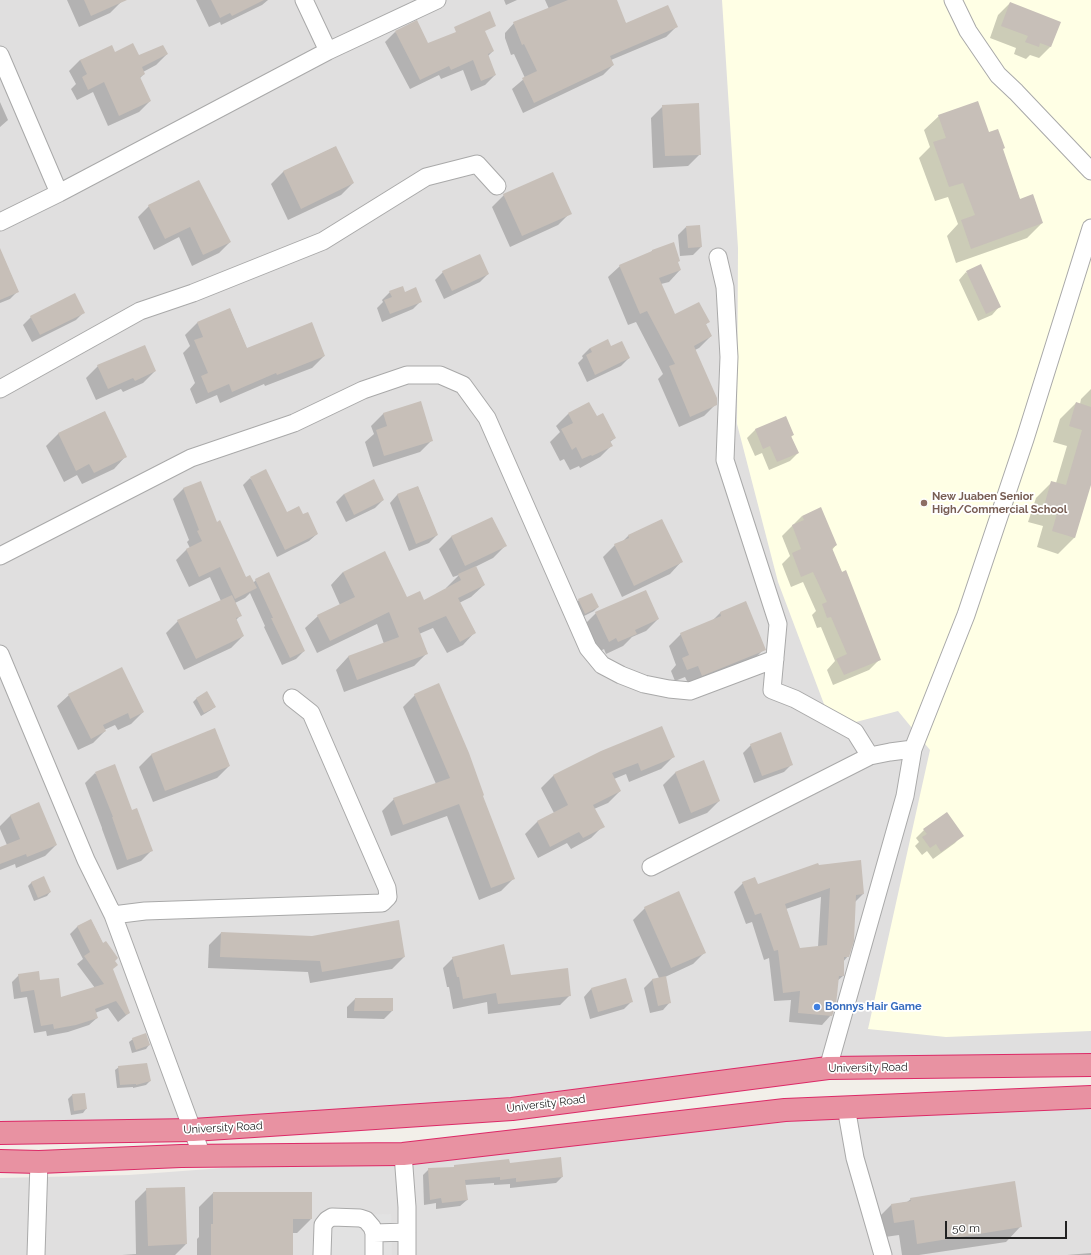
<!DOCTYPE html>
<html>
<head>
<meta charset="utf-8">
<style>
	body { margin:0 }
	#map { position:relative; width:1091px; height:1255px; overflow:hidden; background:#f2efe9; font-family:Raleway,sans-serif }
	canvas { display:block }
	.scale { position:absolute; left:945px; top:1221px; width:122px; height:18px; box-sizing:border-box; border:2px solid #222; border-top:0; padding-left:5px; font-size:12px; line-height:14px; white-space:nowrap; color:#222; -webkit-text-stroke:3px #fff; paint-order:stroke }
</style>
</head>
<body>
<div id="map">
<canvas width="1091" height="1255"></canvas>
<div class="scale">50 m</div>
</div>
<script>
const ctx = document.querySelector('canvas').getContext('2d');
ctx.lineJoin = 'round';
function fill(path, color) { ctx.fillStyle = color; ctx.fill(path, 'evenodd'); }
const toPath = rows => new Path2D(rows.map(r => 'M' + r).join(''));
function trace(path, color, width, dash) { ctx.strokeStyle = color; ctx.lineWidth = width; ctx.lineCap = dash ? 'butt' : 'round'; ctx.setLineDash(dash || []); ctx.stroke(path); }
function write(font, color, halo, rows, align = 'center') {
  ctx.font = font + ' Raleway,sans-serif'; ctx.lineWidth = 3.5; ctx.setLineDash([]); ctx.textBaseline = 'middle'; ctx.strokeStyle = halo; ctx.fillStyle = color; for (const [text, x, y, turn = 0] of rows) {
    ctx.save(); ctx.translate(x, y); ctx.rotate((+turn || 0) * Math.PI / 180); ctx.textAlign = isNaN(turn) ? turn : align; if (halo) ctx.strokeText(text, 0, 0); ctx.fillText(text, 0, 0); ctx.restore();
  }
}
fill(toPath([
	[0,0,1091,0,1091,1057,837,1060,375,1112,0,1129],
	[1091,1103,1091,1255,0,1255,0,1178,129,1175,637,1137,827,1118]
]), '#e0dfdf');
fill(toPath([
	[722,0,1091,0,1091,1031,946,1037,868,1029,930,750,898,711,833,728,778,582,737,424,738,248]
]), '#ffffe5');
fill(toPath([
	[391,1214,392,1255,320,1255,319,1216]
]), '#e2e2e2');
fill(toPath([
	[67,0,122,0,122,1,110,13,79,27],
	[196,0,268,0,262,5,221,25,220,22,209,27],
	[504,0,517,0,506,5],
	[545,0,615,0,626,24,676,27,666,37,611,60,613,65,603,75,523,113,512,89,525,78,514,54,511,55,505,38,505,33,515,22,549,9],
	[1010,3,1051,46,1039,58,1030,55,1026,59,1014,54,1016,48,990,38,998,15],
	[395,32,428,45,493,51,488,56,495,75,485,85,471,91,463,70,441,79,439,75,410,89,385,42],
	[114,53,139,57,167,54,156,65,143,72,144,74,139,79,150,101,139,112,108,126,93,92,77,100,71,89,76,84,69,71,80,60],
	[0,102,8,120,0,127],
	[663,106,700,154,688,166,653,168,651,118],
	[939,116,989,133,1002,150,1020,200,1042,223,1027,238,956,263,947,236,958,224,948,197,935,201,919,158,930,147,924,130],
	[335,147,353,183,341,195,288,220,271,184,283,172],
	[504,195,570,213,558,225,510,247,492,207],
	[149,206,230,242,219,253,192,266,179,237,154,250,138,217],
	[686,227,701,247,693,255,680,256,678,235],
	[0,250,18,291,10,299,0,303],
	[652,251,677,262,680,270,669,282,661,284,674,316,708,322,705,325,711,336,699,348,695,350,716,404,704,416,679,427,658,379,663,374,636,322,628,325,608,277,620,266,650,253],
	[443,272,488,274,480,282,444,299,435,280],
	[966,272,999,307,992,315,978,321,959,280],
	[390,292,404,293,421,301,413,309,382,322,377,308,383,302,382,300],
	[230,309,247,349,324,356,312,368,265,386,264,384,220,403,217,395,196,404,190,389,195,383,183,353,190,346,185,335,197,323],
	[84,312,76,320,32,342,23,325,31,317],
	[610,347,629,358,621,366,587,382,578,363,583,358,582,356,590,348],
	[98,366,155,371,143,383,123,392,121,389,96,400,86,378],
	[1091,389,1091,481,1074,538,1058,554,1037,547,1043,526,1028,522,1036,498,1052,482,1056,483,1067,446,1053,442,1060,419,1076,403,1080,404,1081,399],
	[420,402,432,440,420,452,373,467,365,442,374,434,371,426,383,414],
	[104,412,125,457,114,469,82,484,77,475,64,482,46,446,58,434],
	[568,414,596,418,615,438,610,442,612,445,600,457,580,468,579,466,570,470,564,459,560,461,550,442,560,432,556,426],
	[785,417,793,435,791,437,798,453,790,461,769,470,762,453,755,456,747,438,755,430],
	[250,478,286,514,303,515,317,534,309,541,277,557,243,485],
	[200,482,216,523,246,578,253,583,256,580,304,651,296,659,282,665,264,627,265,626,250,593,245,598,235,603,240,616,236,620,243,636,231,648,184,670,166,633,178,621,221,601,210,577,189,587,176,560,186,550,190,548,187,542,189,540,173,499,183,489],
	[418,487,437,535,429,543,409,551,390,503,397,495],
	[344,494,383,500,375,508,346,522,336,502],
	[802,516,836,545,832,550,880,659,869,670,833,685,827,670,835,661,821,627,817,628,812,615,816,611,803,582,791,587,782,564,790,556,782,536],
	[492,518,505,546,493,558,475,567,484,585,471,597,459,603,475,632,463,645,447,653,433,628,419,634,427,653,414,666,344,692,336,670,348,657,384,644,377,624,317,653,305,628,318,616,340,605,331,585,343,572,406,598,424,602,447,589,446,588,459,575,453,577,439,549,451,537],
	[662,520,681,562,670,574,622,597,603,557,615,545,622,542,628,536],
	[579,600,598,607,594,611,582,617,575,604],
	[745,603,764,649,752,661,690,687,685,677,675,681,671,671,676,665,669,646,681,634,712,621,720,613],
	[596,613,658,619,646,631,632,637,623,646,606,654,604,649,596,653,584,625],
	[207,693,215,707,211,710,201,716,193,702,196,699],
	[69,695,143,712,131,724,118,730,115,725,104,730,105,731,93,743,78,750,57,706],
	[415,695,482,796,513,879,501,891,479,900,447,816,391,836,382,811,394,799,436,784,403,707],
	[215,730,229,766,217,778,153,802,139,767,151,755],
	[751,745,792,764,784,772,754,783,743,753],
	[601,752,673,757,661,769,629,782,626,774,614,779,620,791,608,803,594,809,603,826,591,838,571,849,567,843,538,858,525,834,537,822,554,813,541,788,553,776],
	[703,761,719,801,707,813,679,824,663,785,675,773],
	[95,773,132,811,152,850,141,861,117,870,102,829,102,828,85,783],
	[39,804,56,845,45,856,16,868,15,864,0,870,0,848,7,845,0,829,0,826,10,816],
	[924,830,962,835,955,843,933,859,927,851,922,855,915,846,919,842,916,838],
	[860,862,863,894,855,902,848,956,843,962,843,976,837,981,831,1015,822,1025,789,1022,791,1000,774,1001,769,958,764,960,752,922,746,924,734,892,743,883,757,886,818,866],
	[821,897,818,947,799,949,786,909],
	[32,882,50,892,47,896,34,901,28,886],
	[645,908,705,952,693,964,665,977,670,1002,663,1010,650,1013,644,988,652,980,659,978,633,920],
	[91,920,103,944,114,961,112,970,129,1013,118,1022,108,1008,95,1013,97,1018,89,1025,68,1032,47,1036,46,1031,34,1033,27,997,14,999,12,982,19,975,39,981,60,998,95,988,77,964,83,959,70,934,77,927],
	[221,933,404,957,392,969,310,983,308,972,208,968,209,945],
	[453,958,511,976,570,995,560,1005,488,1014,487,1002,453,1009,449,987,447,987,443,968],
	[591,989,632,1001,624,1009,590,1019,584,997],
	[355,999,392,1011,384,1019,347,1018,347,1007],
	[133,1039,149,1045,146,1049,132,1053,129,1042],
	[119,1067,150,1081,146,1085,133,1088,133,1087,117,1088,115,1070],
	[84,1094,86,1109,83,1113,71,1115,68,1099,72,1095],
	[509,1164,562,1177,556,1183,510,1188,510,1184,494,1185,494,1183,465,1185,467,1200,460,1206,436,1209,436,1203,424,1205,423,1175,429,1169,453,1168,455,1166],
	[147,1189,186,1244,175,1255,122,1255,136,1254,135,1201],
	[213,1193,311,1219,297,1233,292,1233,292,1255,197,1255,197,1239,199,1237,199,1207],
	[911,1199,1021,1226,1006,1242,919,1255,902,1255,899,1235,878,1238,876,1220,891,1205,907,1202],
	[1091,1253,1091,1255,1067,1255]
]), '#0003');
fill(toPath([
	[84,0,127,0,91,16],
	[211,0,264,0,232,16,230,13,220,18],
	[568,0,617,0,626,23,668,5,678,27,610,56,614,65,534,103,522,78,537,71,524,44,522,45,513,22],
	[1010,2,1061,22,1051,47,1040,43,1039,47,1025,42,1028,36,1001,26],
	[490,11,496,26,485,31,494,51,488,54,496,75,481,81,473,60,451,70,449,66,420,80,395,31,417,20,428,43,456,32,454,27],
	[133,43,139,55,163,45,168,54,142,67,145,74,140,77,151,101,119,116,104,82,88,90,82,77,87,74,80,60,112,45,115,52],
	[978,101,989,132,998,129,1005,148,1003,149,1020,199,1033,194,1043,223,971,249,961,220,975,215,963,183,949,187,933,142,946,138,938,115],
	[699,103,701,155,665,156,662,105],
	[336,146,354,183,301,209,283,171],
	[553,172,572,214,522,236,503,194],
	[199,180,231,242,203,255,190,227,165,239,148,205],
	[700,225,702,247,688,248,686,226],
	[674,242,680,261,678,262,681,270,659,278,675,314,699,302,710,322,706,324,712,336,694,346,717,398,717,405,690,417,669,366,675,364,647,311,640,314,619,265,652,251,652,250],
	[0,248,19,292,0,300],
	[480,254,489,274,452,291,442,271],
	[981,264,1001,307,986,314,966,271],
	[403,286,405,292,416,287,422,302,390,314,384,300,392,297,389,291],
	[75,293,85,313,40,335,30,316],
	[230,308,247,348,312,322,325,356,277,375,276,373,232,392,229,384,208,393,201,376,208,373,194,340,203,337,197,322],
	[608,339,611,346,622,341,630,358,595,375,586,355,592,352,590,348],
	[145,345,156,371,135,381,133,378,108,389,97,365],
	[421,401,433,441,384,456,376,430,387,426,383,413],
	[589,402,597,416,603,413,616,438,610,441,613,446,592,456,591,455,582,459,576,447,572,450,561,429,573,423,568,413],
	[1076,402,1091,407,1091,485,1075,538,1052,531,1058,510,1044,506,1051,481,1066,485,1082,430,1069,426],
	[105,411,127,457,94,473,89,464,76,471,58,433],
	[786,416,794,435,791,436,799,453,777,462,770,446,763,449,755,429],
	[266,469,287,512,299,506,303,514,308,512,318,534,285,550,250,477],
	[374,479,384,500,354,515,344,494],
	[201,481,217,522,220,520,246,577,250,575,257,588,235,599,220,567,199,577,186,549,202,541,197,531,199,530,183,488],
	[418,486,438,535,416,544,397,494],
	[821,507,837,545,832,548,842,572,846,570,881,660,844,675,836,659,847,654,831,617,827,618,822,604,827,602,813,572,801,577,792,553,801,549,792,525,804,520,802,516],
	[492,517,507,546,465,566,451,536],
	[662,519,683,562,634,586,614,544,629,538,628,535],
	[385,551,407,597,420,591,424,600,461,580,458,574,476,566,485,585,458,598,476,633,460,642,446,616,418,628,428,654,357,680,348,656,399,637,389,612,330,641,317,615,355,597,343,572],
	[269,572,305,651,290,658,271,618,273,618,255,579],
	[646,590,659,619,635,630,637,634,618,642,616,638,609,642,595,612],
	[592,593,599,607,585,614,578,599],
	[232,595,242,616,236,618,244,636,196,659,177,620],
	[746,601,766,650,702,676,698,666,687,670,682,658,689,655,680,633,721,616,720,612],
	[122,667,144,712,130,719,128,713,103,725,106,731,91,739,68,694],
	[439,683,469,753,484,795,483,796,515,879,491,888,459,804,403,825,393,798,450,778,414,694],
	[207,691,216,707,204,713,196,698],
	[662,726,675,757,641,771,638,763,612,773,621,791,593,805,605,827,583,838,579,832,550,847,537,821,568,805,553,775,601,751],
	[215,728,230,766,165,791,151,754],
	[781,732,793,765,762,776,750,744],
	[704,760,720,801,691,813,675,772],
	[115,764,132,810,137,808,153,851,127,860,112,817,113,817,95,772],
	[39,802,57,845,27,857,26,854,0,864,0,847,20,839,10,815],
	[947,812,964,836,941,852,936,844,930,848,922,837,927,834,923,829],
	[861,860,864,894,856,895,854,941,849,957,844,957,844,976,839,976,836,1005,832,1016,798,1013,800,991,783,993,778,950,774,951,761,913,755,915,742,882,755,877,758,884,818,863,819,865],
	[830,888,827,945,800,948,785,904],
	[44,876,51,892,38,898,31,882],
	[679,891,706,953,671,968,644,907],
	[91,919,103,943,106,941,118,958,115,961,118,965,113,969,130,1013,126,1015,116,1001,95,1009,98,1018,76,1025,54,1029,53,1024,41,1026,34,990,21,992,18,974,39,971,40,980,59,978,61,997,104,984,84,956,90,952,77,926],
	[399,920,405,957,322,972,320,961,220,957,221,932,312,936],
	[504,944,511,975,568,968,571,996,498,1004,496,993,463,999,459,977,457,977,452,957],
	[666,976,671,1003,658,1006,652,979],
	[626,978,633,1002,598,1012,591,988],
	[355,998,393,998,393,1011,354,1011],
	[146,1033,150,1045,136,1050,132,1038],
	[147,1063,151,1081,136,1085,136,1084,120,1085,118,1066],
	[85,1093,87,1109,74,1111,72,1094],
	[561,1157,563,1177,516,1182,516,1178,500,1180,500,1177,465,1180,468,1200,442,1203,441,1198,430,1200,428,1168,454,1167,454,1165,509,1159,510,1163],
	[1015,1181,1022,1227,917,1244,914,1220,894,1223,891,1204,911,1201,910,1198],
	[185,1187,187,1244,148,1246,146,1188],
	[213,1192,312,1192,312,1219,293,1219,293,1255,211,1255,211,1224,213,1224]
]), '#c7bfb8');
const minor = toPath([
	[304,0,328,51],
	[953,0,968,31,998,75,1016,92,1091,171],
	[0,55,59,193],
	[0,222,59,193,328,51,437,0],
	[718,257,725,287,729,357,725,460,778,624,772,690,795,699,855,732,870,756],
	[0,389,140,311,193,293,323,241,426,177,477,164,497,186],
	[0,556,191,458,294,423,363,390,407,375,440,375,463,385,487,418,588,648,602,665,621,675,644,684,669,689,690,691,775,659],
	[0,654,86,860,113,915,202,1156],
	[651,867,870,756,890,752,913,749],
	[113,915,145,911,382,903,388,897,387,888,311,713,292,698],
	[828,1068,905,796,913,749,966,615,1025,439,1091,228],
	[846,1107,855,1158,883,1255],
	[403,1154,407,1207,407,1255],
	[374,1233,407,1232],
	[36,1255,39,1162],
	[322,1255,323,1225,327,1220,332,1217,360,1218,366,1220,372,1227,374,1233,374,1255]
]);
const highway = toPath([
	[0,1133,193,1130,512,1109,828,1068,1091,1065],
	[0,1161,39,1162,181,1156,403,1154,785,1110,1091,1097]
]);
trace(minor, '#a9a9a9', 19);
trace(highway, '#dc2a67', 24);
trace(minor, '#fff', 17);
trace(highway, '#e892a2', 22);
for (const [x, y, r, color] of [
	[924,503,4,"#8d6e63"],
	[817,1007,4,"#3f7fe0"]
]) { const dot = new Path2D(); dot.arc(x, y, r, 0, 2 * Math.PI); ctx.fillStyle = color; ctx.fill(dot); trace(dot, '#fff', 1.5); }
write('bold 11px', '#785e54', '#fff', [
	["New Juaben Senior",932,497],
	["High/Commercial School",932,510]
], 'left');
write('bold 11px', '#366cbe', '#fff', [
	["Bonnys Hair Game",825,1007]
], 'left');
write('11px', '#222', '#fff', [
	["University Road",868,1068,-1],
	["University Road",546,1104,-7],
	["University Road",223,1128,-3]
]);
</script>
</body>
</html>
